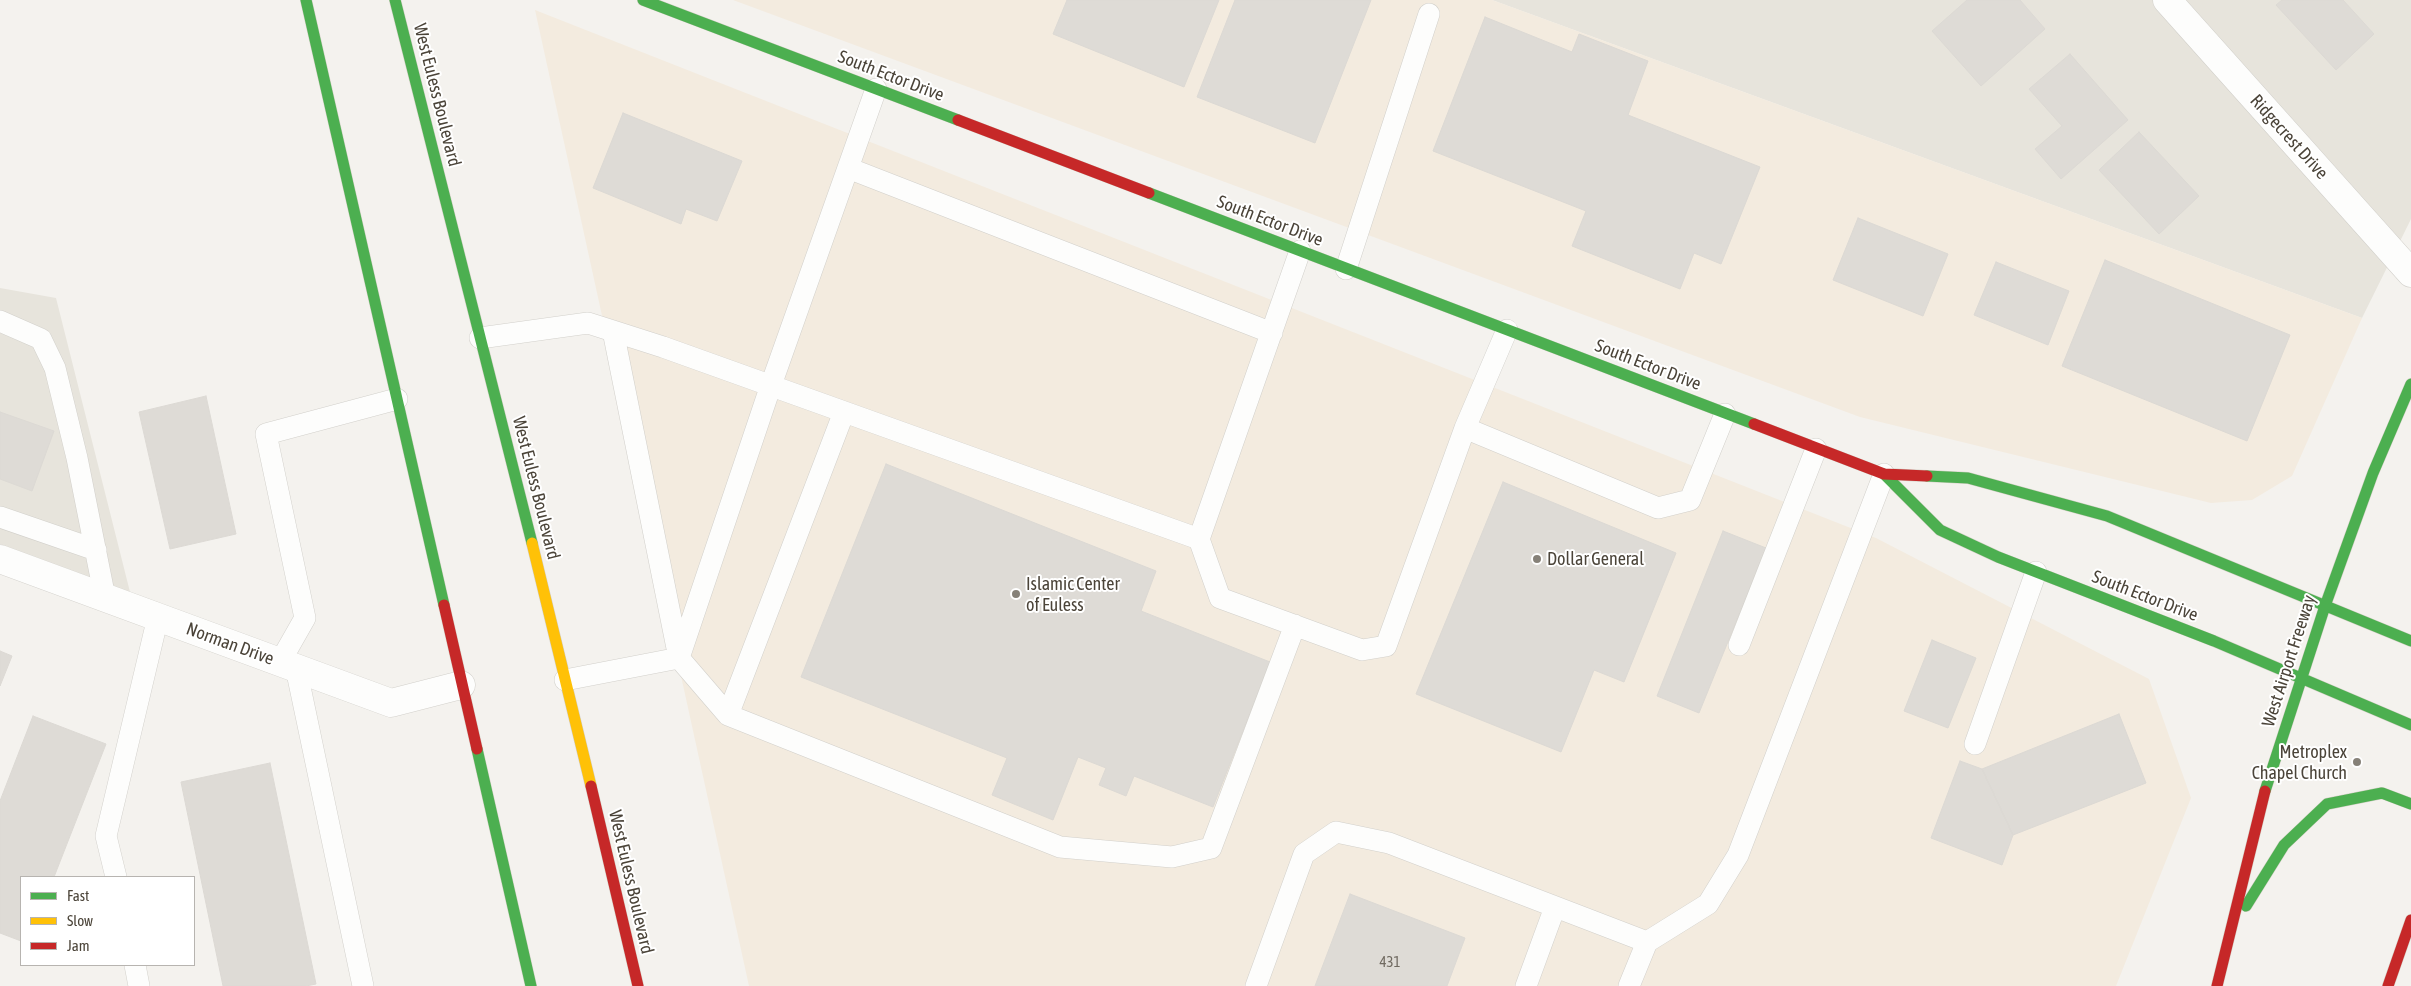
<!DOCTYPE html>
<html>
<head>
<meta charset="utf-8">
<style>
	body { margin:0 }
	#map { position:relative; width:2411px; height:986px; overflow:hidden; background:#f4f2ee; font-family:"Asap Condensed",sans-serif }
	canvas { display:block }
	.legend { position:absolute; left:20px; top:876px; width:175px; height:90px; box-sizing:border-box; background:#fff; border:1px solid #b7b4b0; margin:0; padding:6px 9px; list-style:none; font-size:15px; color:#4b4439 }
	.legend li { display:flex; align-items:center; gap:10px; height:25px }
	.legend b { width:25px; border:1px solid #b7b4b0 }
</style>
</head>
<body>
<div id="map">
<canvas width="2411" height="986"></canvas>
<ul class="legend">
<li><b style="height:6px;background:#4caf50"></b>Fast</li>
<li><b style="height:6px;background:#ffc107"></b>Slow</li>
<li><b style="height:6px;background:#c62828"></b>Jam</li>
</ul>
</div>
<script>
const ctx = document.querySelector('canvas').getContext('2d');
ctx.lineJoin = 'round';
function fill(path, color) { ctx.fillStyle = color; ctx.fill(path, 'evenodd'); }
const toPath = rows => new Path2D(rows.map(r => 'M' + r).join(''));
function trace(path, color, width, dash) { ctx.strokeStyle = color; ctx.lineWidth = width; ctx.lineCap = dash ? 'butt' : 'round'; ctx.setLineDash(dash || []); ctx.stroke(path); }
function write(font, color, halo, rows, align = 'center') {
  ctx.font = font + ' "Asap Condensed",sans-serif'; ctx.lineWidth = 4; ctx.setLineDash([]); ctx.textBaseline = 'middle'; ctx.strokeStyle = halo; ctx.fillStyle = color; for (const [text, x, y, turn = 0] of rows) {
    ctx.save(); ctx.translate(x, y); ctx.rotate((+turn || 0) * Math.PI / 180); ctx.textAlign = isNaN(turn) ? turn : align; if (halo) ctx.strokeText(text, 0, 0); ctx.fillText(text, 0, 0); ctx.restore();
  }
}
fill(toPath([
	[1492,0,2411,0,2411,219,2362,318],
	[0,288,56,298,130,592,0,544]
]), '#e7e4dc');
fill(toPath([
	[733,0,1492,0,2362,318,2292,476,2252,500,2211,503,1860,417],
	[535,10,1876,538,2149,679,2191,798,2116,986,749,986]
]), '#f3ebdf');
const building = toPath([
	[1067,0,1219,0,1184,87,1053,34,1067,0],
	[1235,0,1371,0,1315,143,1197,97,1235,0],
	[1967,0,2020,0,2045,29,1981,86,1932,31,1967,0],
	[2282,0,2343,0,2374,34,2336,70,2276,5,2282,0],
	[1485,17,1572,52,1579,34,1648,61,1628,115,1760,167,1721,264,1694,253,1680,289,1572,246,1586,211,1433,151,1485,17],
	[2070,54,2128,120,2061,179,2035,149,2062,126,2029,89,2070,54],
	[623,113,742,161,717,221,686,209,681,224,593,188,623,113],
	[2139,132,2199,196,2159,234,2099,170,2139,132],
	[1858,218,1948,254,1923,316,1833,280,1858,218],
	[2105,260,2290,335,2247,441,2062,366,2105,260],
	[1996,262,2069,291,2048,345,1974,315,1996,262],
	[206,396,236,534,170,549,139,412,206,396],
	[0,412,54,431,32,491,0,479,0,412],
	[886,464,1156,571,1141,611,1270,662,1213,807,1134,776,1126,796,1099,785,1106,768,1078,757,1053,820,992,795,1007,758,801,677,886,464],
	[1503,482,1676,553,1624,682,1594,670,1561,752,1416,694,1503,482],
	[1723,531,1766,548,1699,713,1657,696,1723,531],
	[1932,640,1976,658,1948,728,1904,711,1932,640],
	[0,651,12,656,0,686,0,651],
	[2119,714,2146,783,2013,835,1982,769,2119,714],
	[33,716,106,744,54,877,21,877,21,941,0,933,0,801,33,716],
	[1960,761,1982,769,2013,835,2002,865,1931,838,1960,761],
	[270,763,316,984,306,986,223,986,181,782,270,763],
	[1350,894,1465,938,1447,986,1315,986,1350,894]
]);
fill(building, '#dedbd6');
trace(building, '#dcd9d4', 1);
const lane = toPath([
	[876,89,771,385,679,658,728,715,1060,847,1172,857,1211,848,1295,625],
	[848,168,1272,333],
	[1346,269,1429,14],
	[0,321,41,339,55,368,77,458,105,598],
	[1507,330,1465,428,1658,508,1690,500,1725,414],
	[480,338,588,323,663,347,1199,539,1300,251],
	[0,517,96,550],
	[1199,539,1220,598,1362,650,1386,646,1465,428],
	[1739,645,1816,449],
	[280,662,305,618,266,434,397,399],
	[296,668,363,986],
	[565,680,679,658,613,331],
	[728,715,844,412],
	[1975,744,2036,572],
	[116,877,106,836,158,617],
	[135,965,139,986],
	[1256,986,1304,854,1336,832,1389,843,1647,942],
	[1526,986,1555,907],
	[1629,986,1647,942,1708,904,1738,855,1884,474]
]);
const street = toPath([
	[2167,0,2411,273],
	[0,559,391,703,461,685]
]);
const fast = toPath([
	[306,0,444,605],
	[395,0,532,543],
	[643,0,958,120],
	[1149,193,1754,424],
	[1884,474,1940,530,1998,557,2214,641,2411,725],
	[1927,476,1968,478,2107,516,2411,641],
	[477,749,531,986],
	[2265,791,2325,606,2373,473,2411,384],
	[2246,906,2284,845,2327,804,2382,793,2411,804]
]);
const slow = toPath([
	[532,543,591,786]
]);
const jam = toPath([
	[958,120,1149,193],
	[1754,424,1884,474,1927,476],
	[444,605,477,749],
	[591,786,638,986],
	[2217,986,2265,791],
	[2388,986,2411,920]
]);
trace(lane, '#d2d0cb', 22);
trace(street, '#d2d0cb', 29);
trace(fast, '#d3cfc5', 12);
trace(slow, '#d3cfc5', 12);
trace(jam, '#d3cfc5', 12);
trace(lane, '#fdfdfc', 21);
trace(street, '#fdfdfc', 28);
trace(fast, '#4caf50', 11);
trace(slow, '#ffc107', 11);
trace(jam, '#c62828', 11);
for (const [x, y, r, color] of [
	[1537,559,5,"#868178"],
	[1016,594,5,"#868178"],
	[2357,762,5,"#868178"]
]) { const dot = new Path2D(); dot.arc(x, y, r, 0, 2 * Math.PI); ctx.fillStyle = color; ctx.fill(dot); trace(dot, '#fff', 2); }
write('15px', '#706a61', null, [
	["431",1390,962]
]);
write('18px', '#4b4439', '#fff', [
	["South Ector Drive",891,76,21],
	["West Euless Boulevard",437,95,76],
	["Ridgecrest Drive",2289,137,48],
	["South Ector Drive",1270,221,21],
	["South Ector Drive",1648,365,21],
	["West Euless Boulevard",536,488,76],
	["South Ector Drive",2145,596,21],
	["Norman Drive",230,644,20],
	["West Airport Freeway",2289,661,-72],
	["West Euless Boulevard",631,882,77]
]);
write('18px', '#4b4439', '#fff', [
	["Dollar General",1547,559],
	["Islamic Center",1026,584],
	["of Euless",1026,605],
	["Metroplex",2347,752,"right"],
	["Chapel Church",2347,773,"right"]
], 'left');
</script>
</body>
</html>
